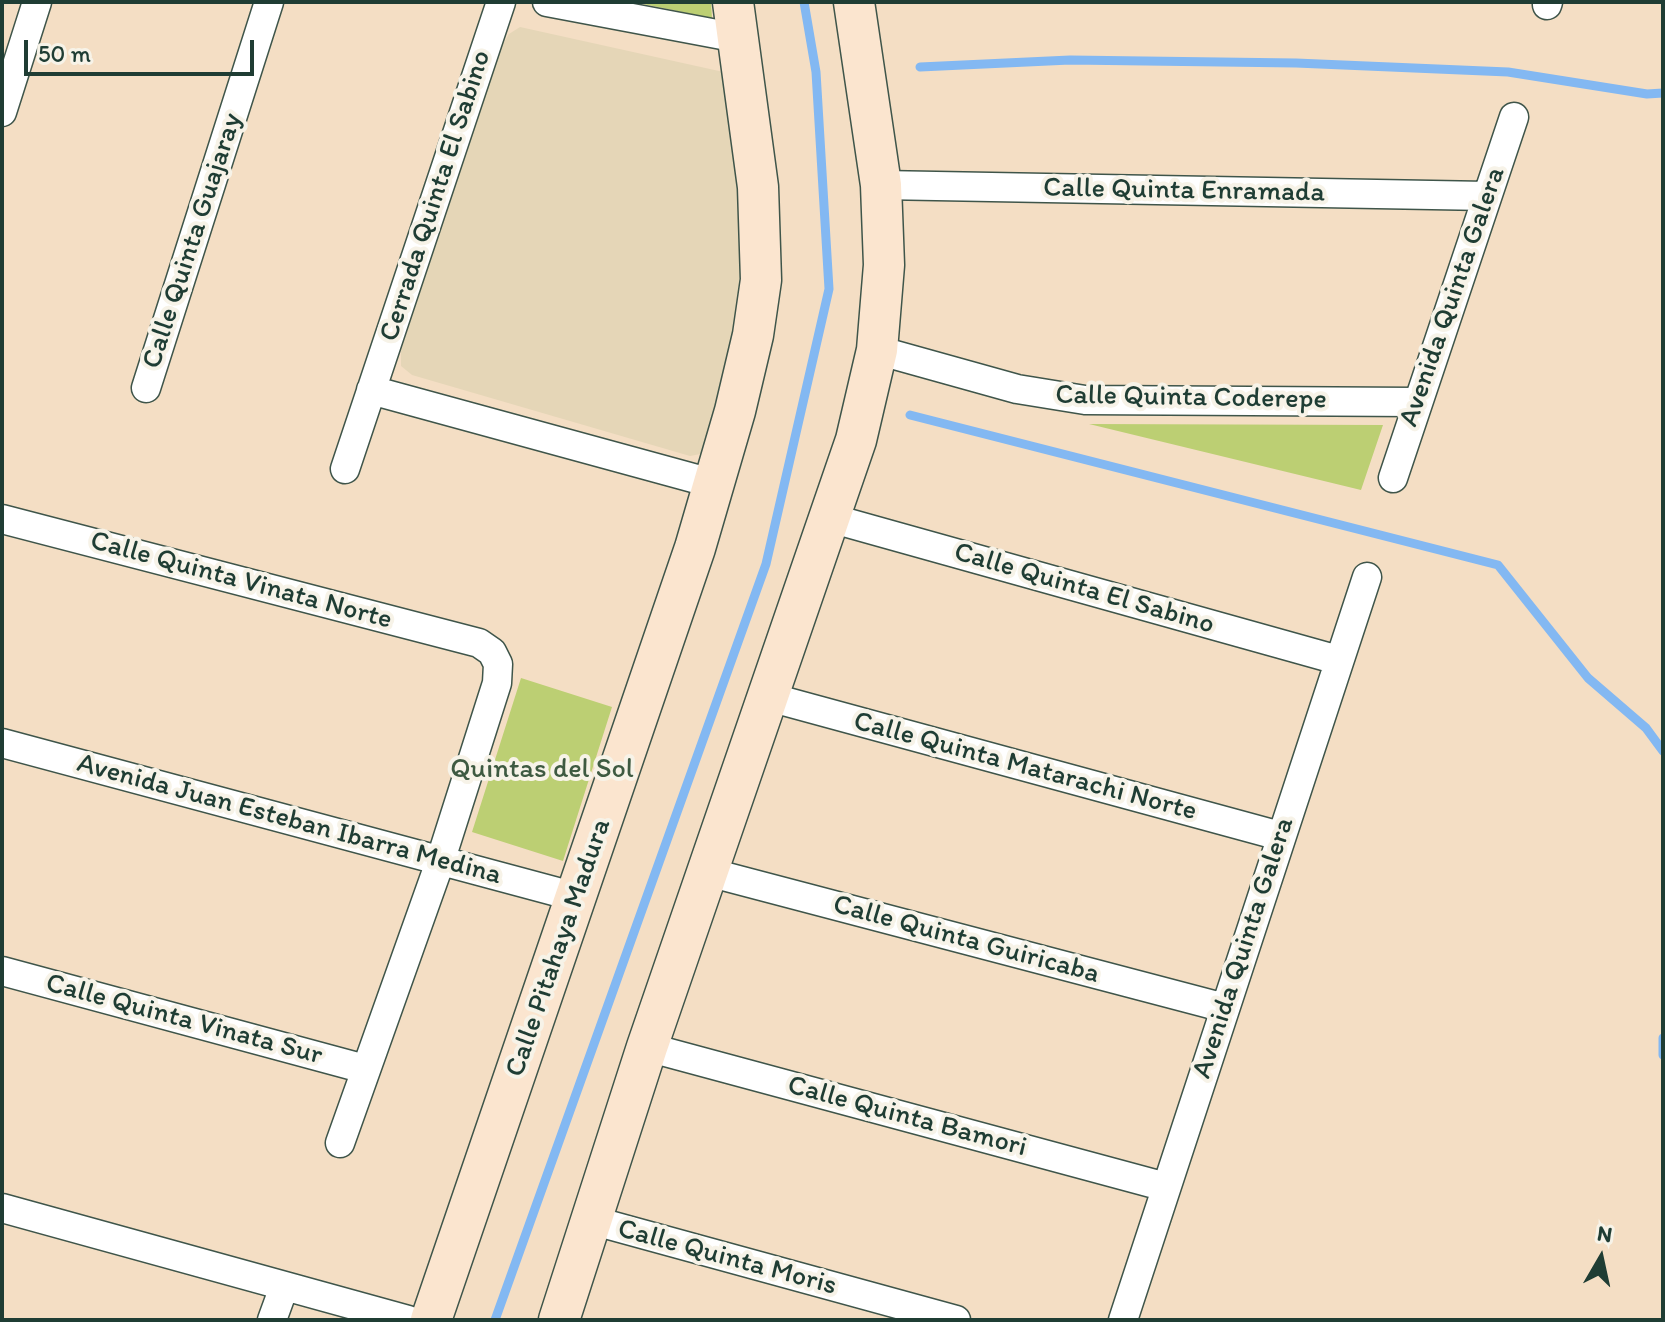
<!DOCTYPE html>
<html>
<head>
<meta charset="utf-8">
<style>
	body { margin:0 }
	#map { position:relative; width:1665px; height:1322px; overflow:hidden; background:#f4dec4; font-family:Itim,sans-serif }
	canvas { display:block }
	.frame { position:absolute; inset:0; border:4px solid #1f3d34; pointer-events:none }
	.north { position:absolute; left:1561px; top:1218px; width:80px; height:80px; -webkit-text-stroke:6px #f7f3e8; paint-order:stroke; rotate:9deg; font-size:22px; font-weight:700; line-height:32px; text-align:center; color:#1f3d34 }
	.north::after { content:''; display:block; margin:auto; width:28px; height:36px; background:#1f3d34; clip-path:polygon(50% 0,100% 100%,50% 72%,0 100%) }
	.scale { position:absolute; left:24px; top:40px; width:230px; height:36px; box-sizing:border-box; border:4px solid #1f3d34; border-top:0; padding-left:10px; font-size:24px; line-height:28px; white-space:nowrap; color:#1f3d34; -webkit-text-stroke:6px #f7f3e8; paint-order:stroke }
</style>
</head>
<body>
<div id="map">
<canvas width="1665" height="1322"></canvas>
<div class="frame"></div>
<div class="north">N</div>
<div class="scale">50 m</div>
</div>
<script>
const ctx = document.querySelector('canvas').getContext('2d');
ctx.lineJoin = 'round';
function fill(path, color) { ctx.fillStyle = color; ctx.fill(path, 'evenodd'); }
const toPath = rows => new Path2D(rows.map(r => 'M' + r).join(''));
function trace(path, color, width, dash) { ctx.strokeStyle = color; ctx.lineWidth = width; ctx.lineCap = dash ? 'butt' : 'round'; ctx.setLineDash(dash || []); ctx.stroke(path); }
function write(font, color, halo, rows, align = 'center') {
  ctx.font = font + ' Itim,sans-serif'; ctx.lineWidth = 8; ctx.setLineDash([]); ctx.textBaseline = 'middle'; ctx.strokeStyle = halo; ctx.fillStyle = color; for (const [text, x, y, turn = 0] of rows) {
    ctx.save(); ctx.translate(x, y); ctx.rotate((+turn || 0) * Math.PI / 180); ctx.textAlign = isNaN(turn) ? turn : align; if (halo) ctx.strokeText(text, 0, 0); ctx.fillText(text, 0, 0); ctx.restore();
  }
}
fill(toPath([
	[520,27,728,73,744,209,738,333,706,453,690,456,412,375,401,366,401,350,501,47,509,34]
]), '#e5d6b7');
fill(toPath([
	[633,2,711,2,712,18],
	[1089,424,1383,425,1361,490],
	[521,678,612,707,563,861,472,832]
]), '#bccf73');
trace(toPath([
	[920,67,1070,60,1296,63,1508,72,1647,94,1663,93],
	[910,415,1498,565,1588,678,1646,728,1663,751],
	[1663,1038,1663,1055],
	[495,1320,766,564,829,289,816,72,804,2]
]), '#83b8f2', 9);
const street = toPath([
	[547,2,738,38],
	[1547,5,1548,2],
	[2,112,37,2],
	[881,185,1487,196],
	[877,350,1017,389,1085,400,1416,402],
	[146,388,269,2],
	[371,390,715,484],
	[345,469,501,2],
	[1393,478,1514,117],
	[830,518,1338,660],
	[2,519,479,643,492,652,498,664,497,683,440,862,340,1143],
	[769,697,1280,836],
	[2,743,576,897],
	[708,872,1225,1008],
	[2,971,365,1069],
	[647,1047,1166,1187],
	[2,1208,408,1320],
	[591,1220,956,1320],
	[272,1320,284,1287],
	[1123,1320,1367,577]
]);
const secondary = toPath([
	[431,1320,695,548,735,411,753,335,761,280,758,187,733,2],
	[559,1320,647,1047,856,440,877,350,884,265,881,185,854,2]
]);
trace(street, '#3f554a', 31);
trace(secondary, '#3f554a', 43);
trace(street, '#fff', 28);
trace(secondary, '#fbe5cf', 40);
write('28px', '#1f3d34', '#f7f3e8', [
	["Calle Quinta Enramada",1184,191,1],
	["Cerrada Quinta El Sabino",436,196,-72],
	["Calle Quinta Guajaray",193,241,-72],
	["Avenida Quinta Galera",1453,297,-71],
	["Calle Quinta Coderepe",1191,398,1],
	["Calle Quinta Vinata Norte",241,581,15],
	["Calle Quinta El Sabino",1084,589,16],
	["Calle Quinta Matarachi Norte",1025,767,15],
	["Avenida Juan Esteban Ibarra Medina",289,820,15],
	["Calle Quinta Guiricaba",966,940,15],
	["Calle Pitahaya Madura",559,948,-71],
	["Avenida Quinta Galera",1244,948,-72],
	["Calle Quinta Vinata Sur",184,1020,15],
	["Calle Quinta Bamori",907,1117,15],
	["Calle Quinta Moris",727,1258,15]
]);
write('28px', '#3e5a41', '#f7f3e8', [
	["Quintas del Sol",542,770]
]);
</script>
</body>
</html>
